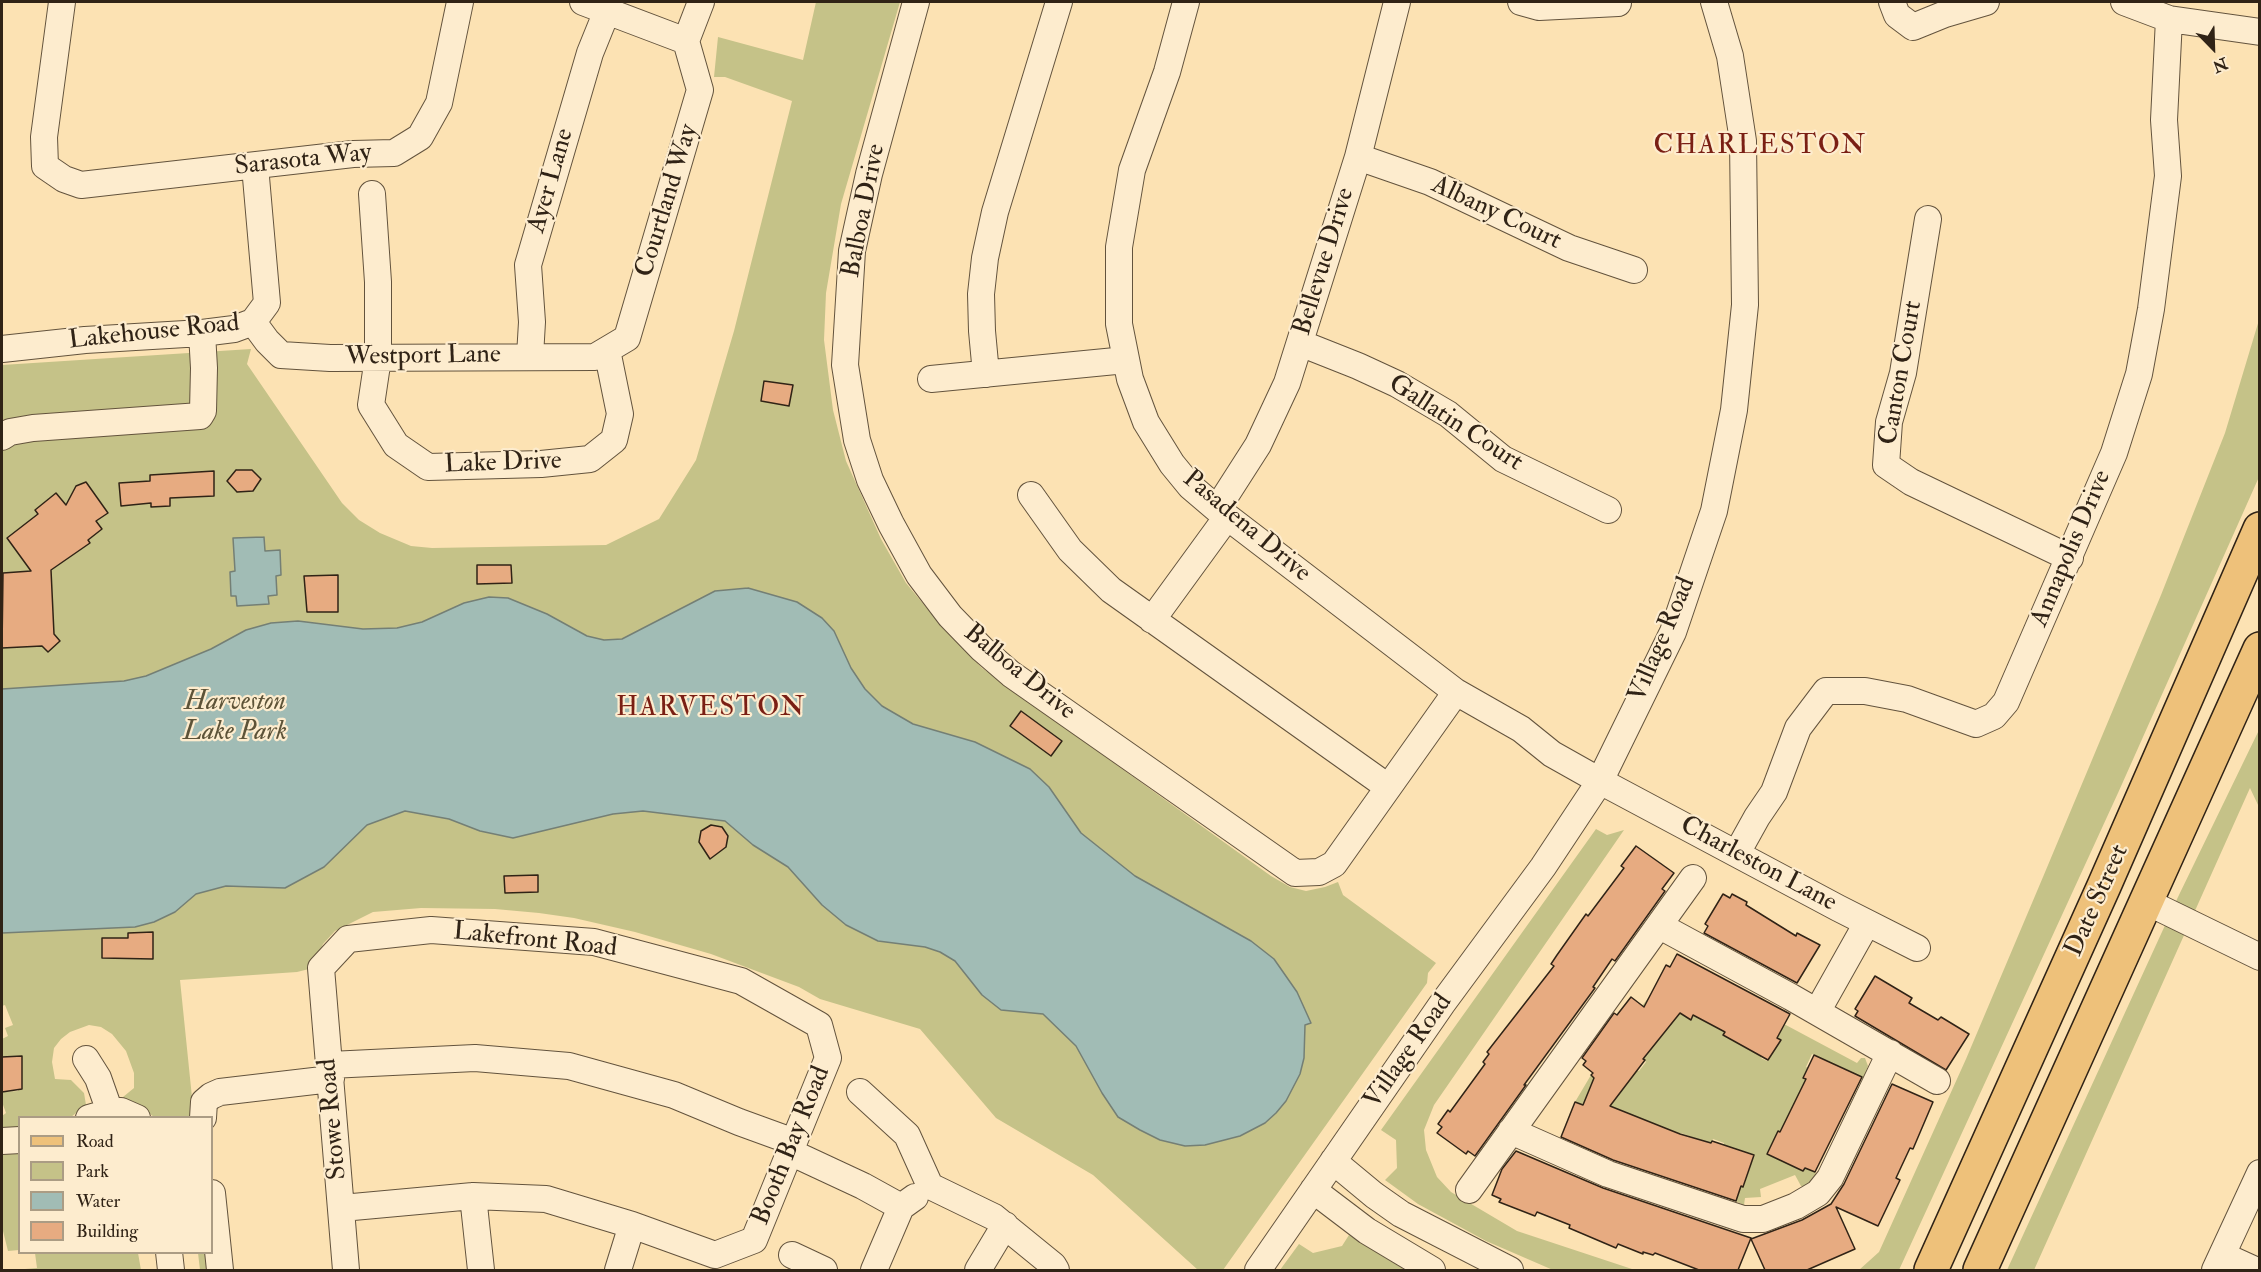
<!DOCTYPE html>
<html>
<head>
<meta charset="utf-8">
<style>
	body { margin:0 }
	#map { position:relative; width:2261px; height:1272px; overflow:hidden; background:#fce2b3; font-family:"IM FELL Double Pica",serif }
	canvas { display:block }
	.frame { position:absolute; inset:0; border:3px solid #302316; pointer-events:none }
	.legend { position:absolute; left:18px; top:1116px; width:195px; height:138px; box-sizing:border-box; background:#fdecce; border:2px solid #ab9c84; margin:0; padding:8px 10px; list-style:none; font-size:18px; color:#302316 }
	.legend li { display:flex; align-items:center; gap:12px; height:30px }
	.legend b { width:30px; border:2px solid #ab9c84 }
	.north { position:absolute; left:2183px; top:18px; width:60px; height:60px; -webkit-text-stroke:4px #fdecce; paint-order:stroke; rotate:157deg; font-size:16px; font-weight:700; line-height:24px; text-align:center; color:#302316 }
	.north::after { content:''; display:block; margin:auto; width:21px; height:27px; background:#302316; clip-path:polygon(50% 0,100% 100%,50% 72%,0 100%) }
</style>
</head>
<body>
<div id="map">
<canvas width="2261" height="1272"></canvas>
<div class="frame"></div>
<ul class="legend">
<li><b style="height:8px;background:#eec17a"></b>Road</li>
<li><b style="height:16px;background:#c5c288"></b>Park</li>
<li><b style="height:16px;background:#a1bcb5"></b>Water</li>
<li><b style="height:16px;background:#e7ab81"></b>Building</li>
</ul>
<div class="north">N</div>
</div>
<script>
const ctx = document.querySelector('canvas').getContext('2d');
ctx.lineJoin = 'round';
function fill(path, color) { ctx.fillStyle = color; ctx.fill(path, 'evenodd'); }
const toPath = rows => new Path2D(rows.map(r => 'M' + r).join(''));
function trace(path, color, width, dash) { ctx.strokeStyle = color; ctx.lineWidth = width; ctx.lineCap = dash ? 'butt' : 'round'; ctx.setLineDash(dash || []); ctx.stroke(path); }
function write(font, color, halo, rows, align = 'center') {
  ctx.font = font + ' "IM FELL Double Pica",serif'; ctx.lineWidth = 4.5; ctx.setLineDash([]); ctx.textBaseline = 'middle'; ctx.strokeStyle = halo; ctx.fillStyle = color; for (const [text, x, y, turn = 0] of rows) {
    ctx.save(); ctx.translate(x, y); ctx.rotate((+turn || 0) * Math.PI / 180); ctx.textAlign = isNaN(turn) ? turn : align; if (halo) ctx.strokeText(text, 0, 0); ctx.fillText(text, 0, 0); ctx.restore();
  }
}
fill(toPath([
	[816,2,900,2,841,204,826,293,824,340,833,410,846,461,881,539,906,583,939,623,982,668,1271,876,1290,887,1306,891,1325,887,1338,882,1343,895,1436,963,1428,973,1427,983,1223,1270,1198,1270,1093,1175,996,1118,920,1029,820,999,799,987,711,954,635,932,574,918,539,913,495,909,421,908,373,912,335,931,323,944,313,968,297,972,180,980,194,1117,154,1117,141,1107,125,1100,123,1097,134,1088,134,1073,126,1051,112,1034,101,1027,89,1025,70,1032,61,1039,54,1048,52,1062,55,1079,71,1080,84,1093,86,1105,71,1117,20,1118,19,1129,2,1130,2,1116,6,1113,2,1102,2,1092,18,1091,18,1089,22,1088,21,1056,2,1057,2,1039,8,1036,5,1028,13,1025,5,1005,2,1006,2,365,251,349,247,364,342,503,359,520,380,533,411,546,432,548,606,545,659,519,696,460,734,331,792,101,725,77,714,77,718,37,803,60],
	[2259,320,2259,477,2118,793,1899,1270,1859,1270,1879,1252,1966,1059,2043,877,2161,595,2225,433],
	[2259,730,2259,807,2250,788,2034,1270,2007,1270,2178,897],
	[1596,829,1607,835,1624,830,1434,1105,1424,1130,1426,1150,1437,1177,1451,1192,1517,1231,1635,1270,1553,1270,1486,1241,1418,1204,1385,1180,1397,1168,1396,1140,1381,1130],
	[1651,994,1683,1010,1681,1014,1691,1019,1693,1015,1725,1032,1724,1036,1735,1042,1744,1043,1742,1046,1757,1054,1763,1053,1761,1058,1767,1061,1781,1040,1777,1038,1784,1024,1857,1063,1861,1058,1865,1058,1868,1066,1863,1079,1812,1054,1806,1067,1808,1068,1804,1078,1806,1079,1783,1133,1778,1132,1770,1147,1803,1171,1805,1168,1815,1172,1816,1174,1812,1182,1805,1187,1801,1186,1795,1175,1760,1189,1761,1197,1745,1198,1744,1205,1731,1199,1741,1186,1744,1186,1754,1155,1723,1147,1724,1143,1713,1139,1711,1144,1681,1133,1679,1138,1670,1135,1656,1175,1638,1168,1627,1116,1628,1113,1617,1109,1583,1105,1575,1102,1591,1075,1618,1095,1635,1069,1639,1071,1646,1062,1642,1058,1642,1006],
	[2,1150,19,1150,19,1250,8,1251,2,1227],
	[1349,1235,1405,1270,1280,1270,1299,1244,1313,1253,1342,1246],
	[35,1253,138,1253,141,1270,13,1270,37,1268],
	[198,1253,209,1253,211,1270,200,1270]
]), '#c5c288');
const water = toPath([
	[264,537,265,551,280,550,281,575,276,576,277,595,268,596,269,604,237,606,236,596,231,596,230,572,235,571,233,538,264,537],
	[748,588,797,602,822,618,834,631,851,668,865,689,882,706,913,724,975,742,1030,769,1049,787,1081,833,1135,876,1251,941,1274,959,1297,992,1311,1023,1305,1025,1304,1058,1300,1074,1286,1101,1276,1113,1265,1123,1240,1136,1205,1145,1185,1146,1160,1140,1140,1130,1118,1117,1102,1093,1076,1046,1043,1014,1001,1010,982,995,955,961,940,952,925,947,878,941,846,925,822,905,788,867,753,845,725,821,643,811,613,814,513,838,480,831,449,819,405,811,367,825,324,867,285,888,226,886,196,894,175,912,154,922,135,927,2,933,2,689,124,681,146,676,211,649,246,630,271,623,298,621,363,629,397,628,422,622,464,603,489,597,508,598,547,614,587,636,604,640,622,639,715,591,748,588]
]);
fill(water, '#a1bcb5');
trace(water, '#747f75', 1.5);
const building = toPath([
	[764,381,793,385,789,406,761,401,764,381],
	[236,470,252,470,261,479,253,491,237,492,227,481,236,470],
	[214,471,214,496,170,498,170,506,151,507,151,503,121,506,119,483,150,481,150,475,214,471],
	[86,482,108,513,96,521,102,529,88,540,90,543,51,570,54,634,60,641,48,652,42,646,2,648,3,573,31,571,7,538,38,514,35,510,56,493,66,505,76,486,86,482],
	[477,565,511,565,512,583,477,584,477,565],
	[338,575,338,612,307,612,304,576,338,575],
	[1021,711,1062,741,1051,756,1010,726,1021,711],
	[711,825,722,827,728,836,726,847,710,859,699,842,701,831,711,825],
	[1636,846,1674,873,1662,889,1665,891,1615,961,1612,959,1593,987,1595,988,1524,1085,1526,1085,1475,1156,1468,1151,1466,1154,1437,1133,1442,1127,1438,1124,1448,1110,1450,1112,1485,1064,1483,1062,1489,1054,1487,1052,1554,966,1551,964,1557,955,1586,914,1588,916,1624,868,1621,866,1636,846],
	[538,875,538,892,505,893,504,876,538,875],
	[1723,894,1730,898,1732,894,1747,902,1746,905,1796,936,1797,933,1820,945,1797,983,1704,933,1708,926,1705,924,1723,894],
	[153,932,153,959,102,958,102,938,128,938,128,933,153,932],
	[1677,954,1790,1014,1777,1038,1781,1040,1768,1060,1723,1035,1725,1032,1693,1015,1691,1020,1680,1013,1643,1059,1645,1060,1610,1106,1680,1134,1711,1143,1712,1141,1754,1155,1743,1187,1741,1186,1736,1201,1613,1160,1561,1137,1575,1102,1583,1105,1594,1078,1591,1075,1593,1073,1583,1065,1586,1061,1582,1058,1614,1013,1617,1015,1631,997,1644,1007,1666,965,1670,967,1677,954],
	[1875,976,1912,998,1909,1003,1938,1020,1941,1017,1969,1034,1946,1070,1855,1016,1858,1011,1855,1009,1875,976],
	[1814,1055,1862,1077,1815,1172,1805,1168,1803,1171,1767,1154,1778,1131,1780,1132,1806,1079,1803,1078,1814,1055],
	[22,1056,22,1089,2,1092,2,1057,22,1056],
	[1892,1084,1933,1102,1913,1149,1910,1148,1896,1178,1900,1180,1878,1226,1836,1207,1855,1249,1807,1270,1765,1270,1751,1239,1802,1220,1831,1204,1844,1184,1892,1084],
	[1516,1151,1603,1188,1751,1238,1738,1270,1699,1270,1655,1253,1653,1255,1643,1252,1643,1254,1618,1244,1616,1248,1569,1228,1570,1225,1537,1212,1535,1216,1499,1202,1501,1199,1492,1195,1502,1169,1516,1151]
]);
fill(building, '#e7ab81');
trace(building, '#302316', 1.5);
const minor = toPath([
	[62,2,44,137,45,166,64,179,81,185,353,154,394,153,420,137,439,103,460,2],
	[583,2,686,41],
	[916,2,869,174,852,251,845,365,857,440,870,480,891,524,919,575,950,616,982,649,1011,674,1295,873,1319,872,1334,864,1456,692],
	[1186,2,1167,72,1132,170,1119,247,1119,324,1130,379,1146,422,1172,464,1190,486,1217,509,1456,692,1521,729,1552,754,1600,781,1838,908,1917,948],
	[1521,2,1539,7,1618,3],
	[1892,2,1897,15,1913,27,1945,14,1986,2],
	[2124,2,2169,19,2260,32],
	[686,41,701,2],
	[1358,157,1430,182,1569,248,1634,270],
	[372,194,378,282,378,358,371,405,396,445,428,467,541,464,590,459,614,440,620,414,607,350],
	[1928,219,1903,373,1889,422,1886,465,1911,482,2070,558],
	[253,322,267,341,281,355,330,358,595,357,627,338,700,90,686,41],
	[1300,343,1358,366,1397,384,1448,414,1503,459,1608,510],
	[2,349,85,340,202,333,234,329,253,322,267,303,255,166],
	[530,356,532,322,528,265,590,53,607,11],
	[986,374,982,331,981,294,985,258,995,212,1059,2],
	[931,379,1126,360],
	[2,437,10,432,33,428,200,416,203,411,204,368,202,333],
	[1031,495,1070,550,1111,590,1388,787],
	[1217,509,1258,445,1287,383,1358,157,1397,2],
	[1152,620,1227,517],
	[1737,853,1757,817,1774,792,1798,728,1826,691,1865,691,1907,699,1976,724,1994,716,2006,702,2114,453,2139,374,2151,309,2168,176,2164,120,2169,19],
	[2147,902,2260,957],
	[1660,926,1791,997,1937,1081],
	[1817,1012,1867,923],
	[86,1059,98,1078,110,1112],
	[330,1065,475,1058,569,1066,674,1095,739,1122,794,1142],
	[860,1092,907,1135,930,1186],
	[89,1118,110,1112,121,1111,137,1118],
	[203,1118,204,1102,211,1096,220,1092,331,1079],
	[1511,1131,1608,1174,1743,1219,1763,1219,1796,1206,1818,1193,1830,1178,1890,1053],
	[2,1141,20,1140],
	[790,1152,863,1186,901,1207],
	[1333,1161,1374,1195,1401,1214,1510,1270],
	[930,1186,994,1217,1053,1265,1056,1270],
	[1313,1190,1367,1231,1432,1270],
	[1469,1190,1693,878],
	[212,1193,220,1270],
	[473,1196,481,1270],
	[342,1208,473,1196,546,1199,632,1225,715,1255,754,1240,828,1058,819,1025,741,981,594,942,431,930,348,939,321,968,346,1270],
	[169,1252,171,1270],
	[792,1255,824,1270],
	[2222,1255,2255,1270],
	[618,1270,632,1225],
	[874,1270,901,1207,915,1197],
	[978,1270,1005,1225],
	[1258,1270,1442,1004,1543,867,1600,781,1673,632,1714,511,1734,410,1745,305,1743,141,1730,56,1714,2],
	[2215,1270,2260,1173]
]);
const major = toPath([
	[1931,1270,2104,886,2260,529],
	[1980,1270,2260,649]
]);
trace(minor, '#63533d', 28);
trace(major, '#302316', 36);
trace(minor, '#fdecce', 26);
trace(major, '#eec17a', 33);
write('26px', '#302316', '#fdecce', [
	["Sarasota Way",303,161,-6],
	["Ayer Lane",552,181,-74],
	["Courtland Way",668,201,-73],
	["Balboa Drive",865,211,-79],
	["Albany Court",1496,214,25],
	["Bellevue Drive",1325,262,-73],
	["Lakehouse Road",154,333,-6],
	["Westport Lane",423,357,-1],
	["Canton Court",1902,373,-80],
	["Gallatin Court",1455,424,33],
	["Lake Drive",503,464,-2],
	["Pasadena Drive",1246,527,40],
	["Annapolis Drive",2072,549,-67],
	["Village Road",1663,640,-67],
	["Balboa Drive",1019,673,39],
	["Charleston Lane",1758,865,28],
	["Date Street",2098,901,-66],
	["Lakefront Road",535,941,6],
	["Village Road",1409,1052,-55],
	["Stowe Road",334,1119,-95],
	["Booth Bay Road",792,1146,-68]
]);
write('italic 26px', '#5d5338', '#fdecce', [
	["Harveston",235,703],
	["Lake Park",235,733]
]);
ctx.letterSpacing = '1.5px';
write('27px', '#7a1f14', '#fdecce', [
	["CHARLESTON",1760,147],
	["HARVESTON",711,709]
]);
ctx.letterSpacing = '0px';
</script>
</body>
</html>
